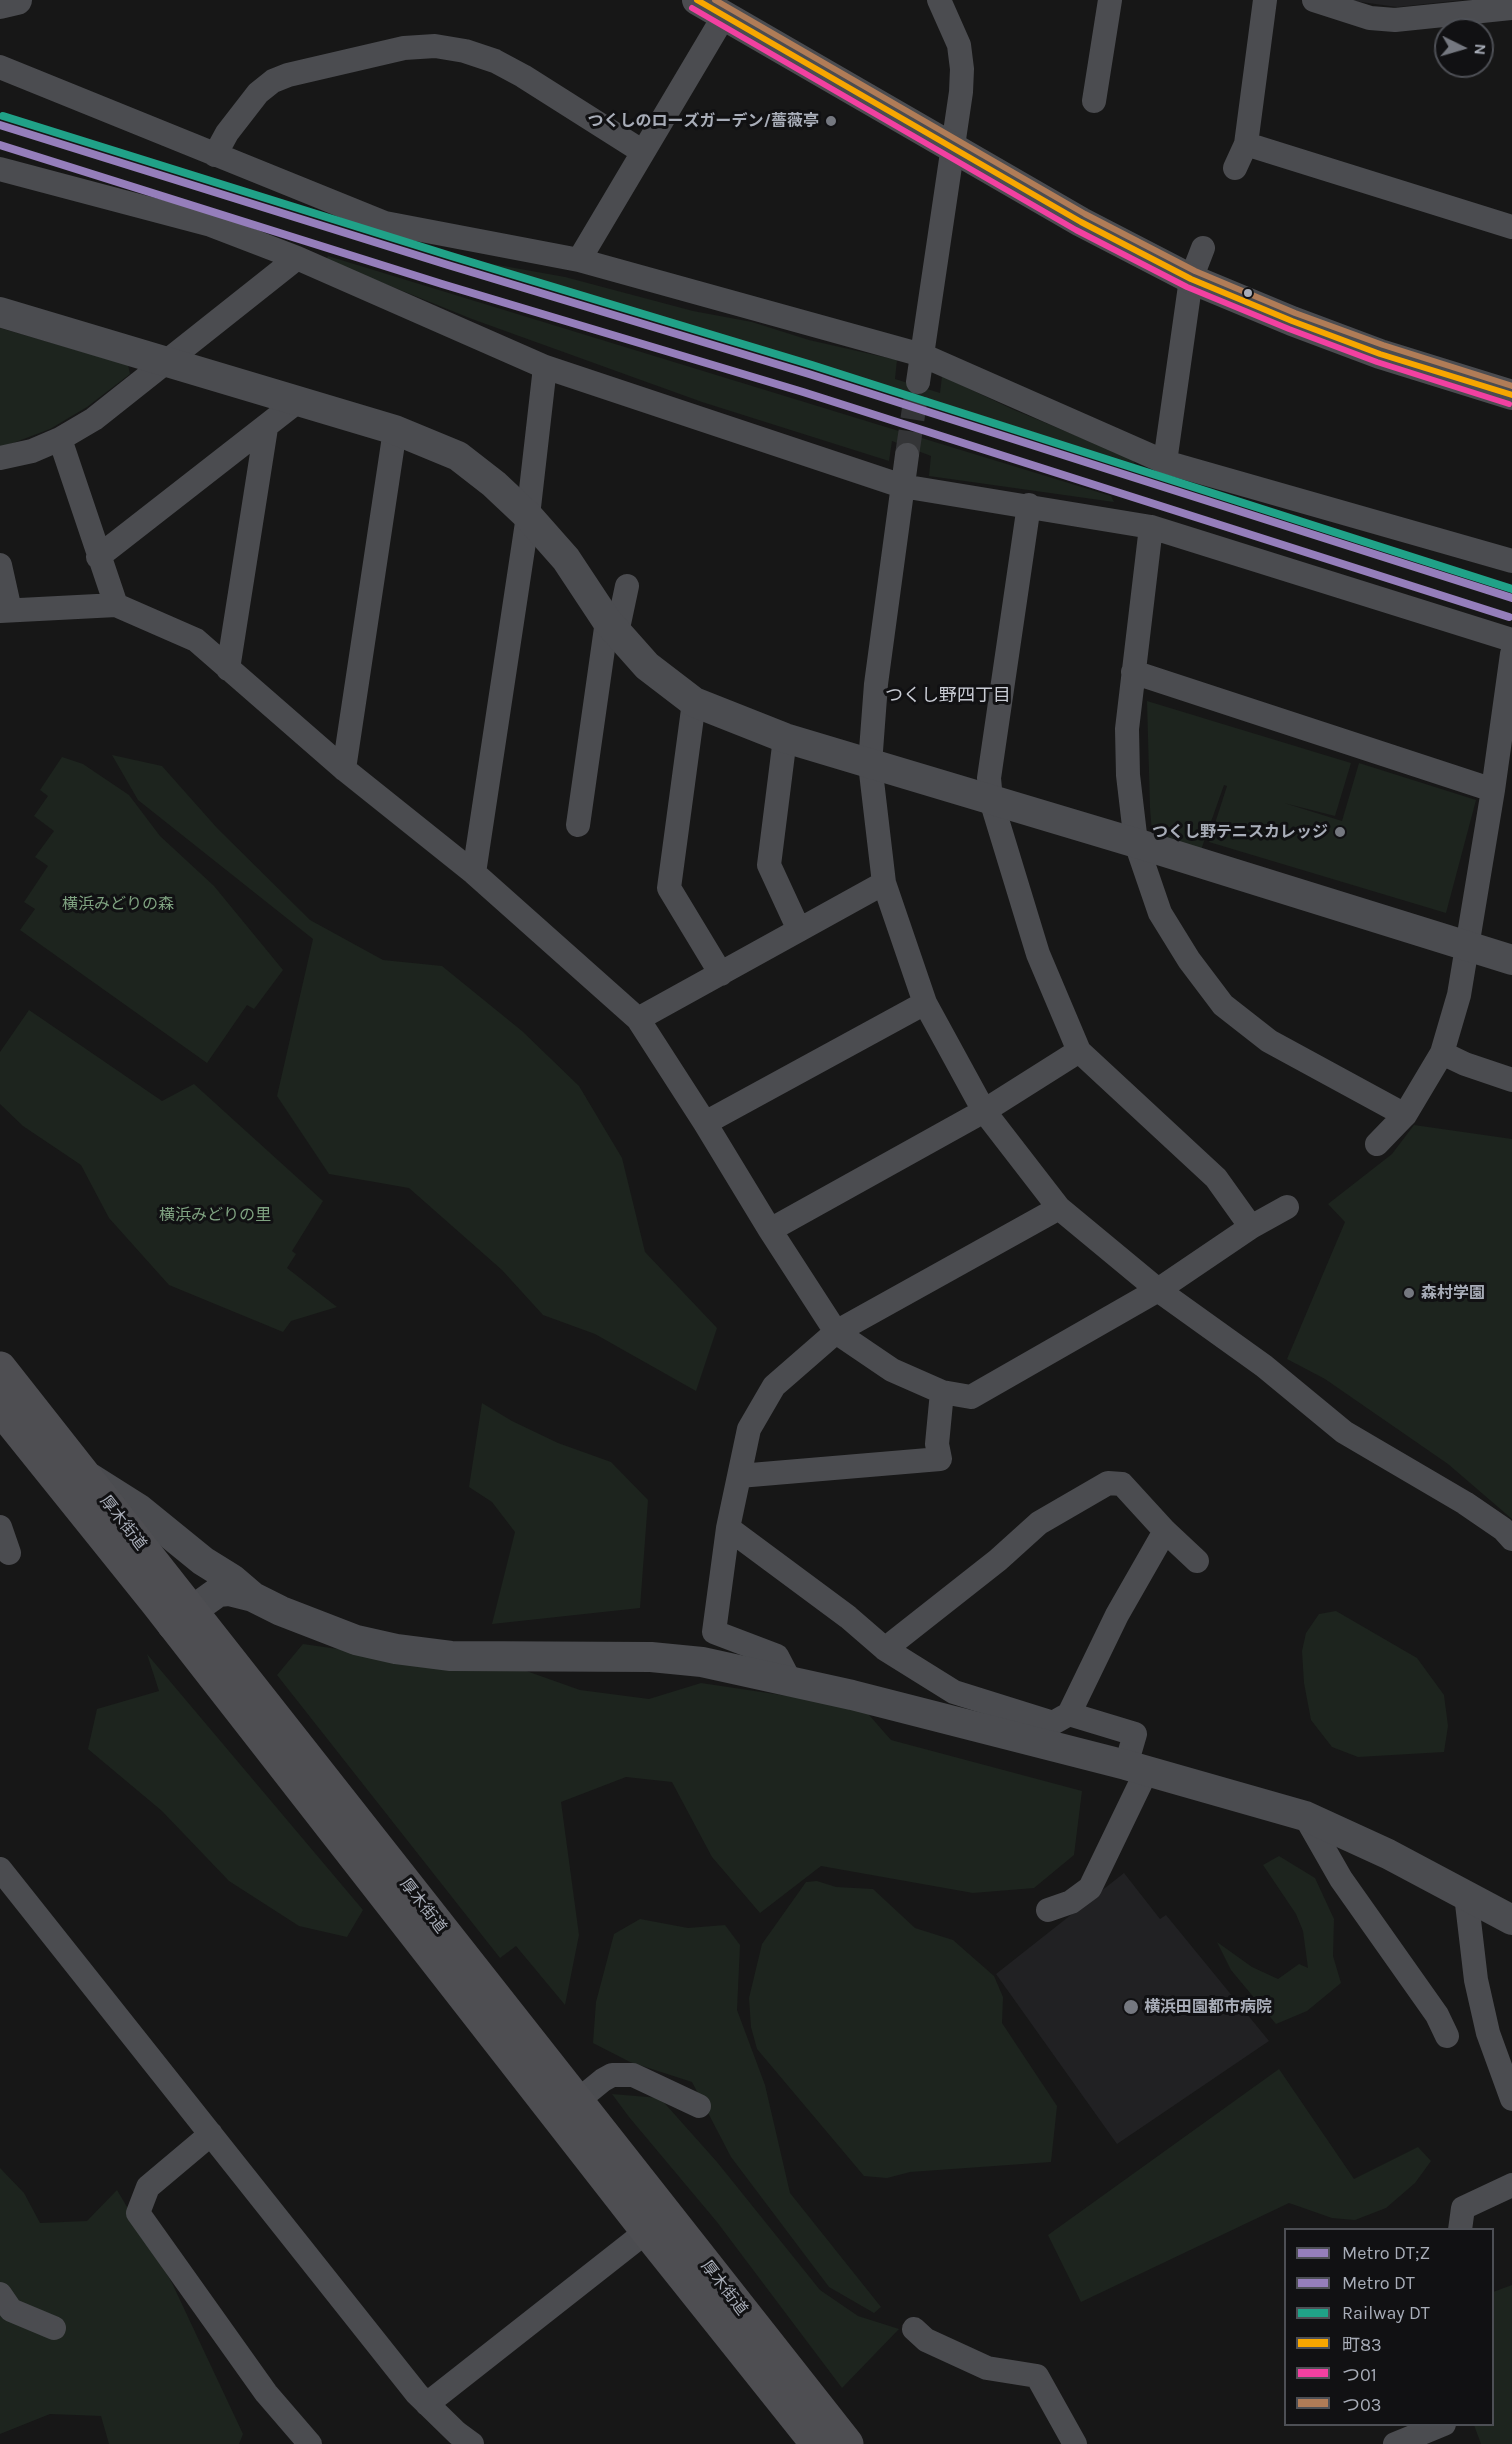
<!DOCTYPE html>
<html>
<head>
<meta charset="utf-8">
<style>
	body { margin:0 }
	#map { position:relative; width:1512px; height:2444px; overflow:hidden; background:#171717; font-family:Karla,"Noto Sans JP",sans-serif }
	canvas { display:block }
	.legend { position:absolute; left:1284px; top:2228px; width:210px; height:198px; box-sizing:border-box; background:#111113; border:2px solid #4d4f55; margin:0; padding:8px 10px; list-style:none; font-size:18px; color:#a8adb8 }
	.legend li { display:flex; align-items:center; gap:12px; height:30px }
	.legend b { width:30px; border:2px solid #4d4f55 }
	.north { position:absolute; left:1434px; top:18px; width:60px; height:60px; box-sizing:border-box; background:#111113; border:2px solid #4d4f55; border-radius:50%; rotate:95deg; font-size:16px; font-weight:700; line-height:24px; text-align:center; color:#a8adb8 }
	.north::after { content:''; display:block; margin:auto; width:21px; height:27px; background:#757880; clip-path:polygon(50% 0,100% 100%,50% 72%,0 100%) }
</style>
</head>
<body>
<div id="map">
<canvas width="1512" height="2444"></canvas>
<ul class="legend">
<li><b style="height:8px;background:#957ebb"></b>Metro DT;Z</li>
<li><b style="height:8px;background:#957ebb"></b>Metro DT</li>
<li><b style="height:8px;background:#20a288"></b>Railway DT</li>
<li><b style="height:8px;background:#f7a600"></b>町83</li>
<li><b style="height:8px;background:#f240a1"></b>つ01</li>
<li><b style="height:8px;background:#b07c57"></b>つ03</li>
</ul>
<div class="north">N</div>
</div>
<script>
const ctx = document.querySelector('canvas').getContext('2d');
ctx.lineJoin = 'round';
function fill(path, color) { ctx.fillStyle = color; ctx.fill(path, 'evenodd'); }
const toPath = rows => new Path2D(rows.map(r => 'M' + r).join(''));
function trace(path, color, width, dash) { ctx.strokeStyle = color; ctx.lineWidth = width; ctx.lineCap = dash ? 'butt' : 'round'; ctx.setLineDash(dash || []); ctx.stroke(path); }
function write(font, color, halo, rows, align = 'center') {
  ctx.font = font + ' Karla,"Noto Sans JP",sans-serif'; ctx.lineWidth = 6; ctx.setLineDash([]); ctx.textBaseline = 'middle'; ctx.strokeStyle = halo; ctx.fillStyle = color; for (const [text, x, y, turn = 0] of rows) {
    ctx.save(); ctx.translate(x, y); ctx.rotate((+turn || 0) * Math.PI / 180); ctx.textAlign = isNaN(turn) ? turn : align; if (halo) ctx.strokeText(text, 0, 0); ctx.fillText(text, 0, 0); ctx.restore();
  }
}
fill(toPath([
	[1347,0,1463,0,1397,7],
	[1124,1873,1160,1919,1166,1915,1269,2041,1117,2144,996,1974]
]), '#212123');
fill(toPath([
	[328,256,1111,496,1114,502,929,476,931,456,892,441,889,461,702,402,472,319,326,260],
	[470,260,565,277,693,311,752,322,809,340,897,360,895,379,940,393,942,376,1012,409,1133,459,1135,464,737,339,674,324],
	[0,328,128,365,130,374,87,407,50,429,0,448],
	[1147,701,1351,763,1335,816,1284,803,1342,821,1359,763,1476,800,1446,913,1209,842,1227,786,1224,785,1201,850,1152,833,1150,808],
	[112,755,162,766,217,828,310,920,383,960,442,966,522,1031,579,1086,622,1158,645,1252,717,1328,696,1391,595,1334,543,1315,502,1270,409,1188,329,1174,277,1096,313,939,138,800],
	[62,757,83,764,129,795,160,836,214,886,283,970,254,1009,247,1005,207,1063,20,930,35,909,24,902,48,866,35,857,54,831,34,816,48,796,40,790],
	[29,1010,162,1101,194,1084,323,1201,292,1251,296,1254,287,1268,337,1307,291,1321,283,1332,169,1285,109,1218,81,1165,23,1126,0,1104,0,1052],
	[1414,1125,1512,1139,1512,1519,1448,1464,1325,1379,1287,1359,1345,1222,1328,1204,1392,1154],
	[482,1403,512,1421,558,1443,611,1462,648,1500,640,1608,492,1624,515,1532,492,1502,469,1487],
	[1336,1611,1417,1658,1444,1695,1448,1726,1444,1752,1358,1757,1332,1747,1311,1720,1304,1683,1302,1651,1306,1633,1319,1614],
	[303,1644,422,1661,515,1667,580,1690,649,1699,701,1683,862,1707,891,1740,1082,1791,1074,1855,1034,1888,973,1893,821,1866,760,1913,712,1857,672,1782,626,1777,561,1802,579,1935,565,2005,516,1946,500,1958,277,1675],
	[147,1654,363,1910,347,1937,299,1926,229,1881,162,1811,88,1749,97,1709,159,1691],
	[1279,1856,1315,1878,1334,1919,1333,1956,1341,1983,1307,2011,1276,2024,1231,1970,1217,1942,1252,1967,1278,1979,1299,1964,1308,1968,1303,1931,1296,1914,1263,1865],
	[817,1881,836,1887,873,1889,915,1928,953,1940,994,1976,1003,1997,1002,2023,1057,2106,1051,2162,910,2172,887,2178,864,2176,757,2049,751,2027,749,1998,762,1944,806,1882],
	[640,1919,688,1928,725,1925,740,1945,737,2010,765,2085,790,2193,881,2307,874,2313,829,2287,731,2157,692,2082,630,2062,593,2043,596,2002,614,1934],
	[1279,2069,1354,2179,1418,2147,1431,2161,1415,2183,1386,2208,1355,2220,1332,2218,1289,2203,1081,2302,1048,2235],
	[612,2094,660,2098,717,2162,820,2290,858,2316,899,2329,842,2388,717,2222,629,2117],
	[0,2168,24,2193,40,2223,87,2221,117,2190,172,2283,243,2434,239,2444,109,2444,101,2416,50,2414,0,2434],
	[1512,2285,1512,2444,1481,2444,1474,2425,1492,2424,1493,2292]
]), '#1d241e');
trace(toPath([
	[907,455,918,382]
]), '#343537', 24, [24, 12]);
trace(toPath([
	[1314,0,1370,18,1395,20,1512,8],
	[0,67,385,223,579,260,922,355,1165,462,1512,561],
	[1094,101,1110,0],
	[1246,144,1512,227],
	[215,155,227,133,258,93,273,81,288,75,404,48,435,46,465,51,495,61,523,76,643,152],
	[1235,168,1246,144,1265,0],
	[0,169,211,225,297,258,545,367,902,486,1151,527,1512,640],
	[579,260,724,16],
	[918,382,961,92,962,69,959,45,939,0],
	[60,439,116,605],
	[907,455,876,684,870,764,884,883,925,1003,984,1111,1059,1208,1158,1290,1264,1366,1344,1432,1465,1503,1503,1529,1512,1539],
	[0,458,32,451,60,439,94,419,297,258],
	[1165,462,1191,279,1203,248],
	[1029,505,989,778,991,800,1038,954,1079,1051,1216,1178,1251,1227],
	[1151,527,1127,729,1128,775,1136,843,1160,913,1189,960,1223,1005,1269,1041,1405,1115],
	[98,557,298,401],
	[0,565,10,610],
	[0,611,116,605,196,640,344,769,474,873,638,1019,705,1123,770,1230,836,1332,892,1370,942,1392,971,1397,1158,1290,1251,1227,1287,1207],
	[617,633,627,586],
	[228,669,266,428],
	[1133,672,1493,790],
	[694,702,669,888,721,974],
	[785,738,769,865,799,930],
	[344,769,395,430],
	[578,825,607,621],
	[474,873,528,516,545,367],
	[638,1019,884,883],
	[1442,1053,1465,1064,1512,1080],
	[705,1123,925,1003],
	[1377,1144,1405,1115,1442,1053,1459,995,1493,790,1512,654],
	[770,1230,984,1111,1079,1051],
	[739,1476,940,1459,937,1444,942,1392],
	[0,1527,9,1553],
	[728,1528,848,1617,885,1649,954,1692,1053,1723,1069,1714],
	[885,1649,998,1560,1039,1523,1108,1483,1122,1484,1165,1531,1197,1561],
	[790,1681,777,1656,714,1632,728,1528,749,1429,774,1386,836,1332,1059,1208],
	[1126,1765,1135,1734,1069,1714,1117,1615,1165,1531],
	[1305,1816,1341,1879,1437,2015,1447,2036],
	[0,1869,417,2394,457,2433,472,2444],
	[1466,1895,1476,1980,1488,2033,1512,2099],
	[1048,1910,1071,1902,1090,1888,1146,1772],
	[576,2102,603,2080,612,2075,633,2075,699,2106],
	[211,2134,148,2187,138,2213,266,2393,310,2444],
	[1460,2230,1463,2208,1512,2185],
	[0,2294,11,2310,54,2328],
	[914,2329,926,2340,987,2368,1037,2376,1075,2444],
	[427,2404,647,2231],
	[1395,2444,1444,2424]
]), '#4b4c50', 24);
trace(toPath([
	[697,0,1081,222,1191,279,1292,321,1380,354,1512,395],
	[0,4,17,0],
	[0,312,395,430,458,456,494,484,528,516,566,559,607,621,647,666,694,702,785,738,1136,843,1512,960],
	[90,1478,139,1509,203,1561,232,1579,253,1597,281,1611,356,1640,396,1649,451,1656,651,1657,702,1662,852,1695,1126,1765,1305,1816,1388,1854,1512,1920],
	[172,1625,218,1592,229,1591,253,1597]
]), '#4b4c50', 30);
trace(toPath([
	[0,1368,847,2444],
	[0,1408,156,1602,647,2231,817,2444]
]), '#4e4e52', 33);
trace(toPath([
	[697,0,1081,222,1191,279,1292,321,1380,354,1512,395]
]), '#f7a600', 6);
trace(toPath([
	[692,8,1076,230,1187,287,1289,329,1377,362,1509,404]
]), '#f240a1', 6);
trace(toPath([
	[715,0,1085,214,1195,271,1295,313,1383,345,1512,386]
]), '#b07c57', 6);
trace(toPath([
	[3,116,451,256,812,365,1512,589]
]), '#20a288', 8);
trace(toPath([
	[0,125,448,265,809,374,1512,598]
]), '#957ebb', 8);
trace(toPath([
	[0,145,442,284,803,392,1509,617]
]), '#957ebb', 8);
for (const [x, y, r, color] of [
	[831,121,6,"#757880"],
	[1248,293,5,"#a8adb8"],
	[1340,832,6,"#757880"],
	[1409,1293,6,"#757880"],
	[1131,2007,8,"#757880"]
]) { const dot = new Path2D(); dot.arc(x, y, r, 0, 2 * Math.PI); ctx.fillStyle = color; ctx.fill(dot); trace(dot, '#111113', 2); }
write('bold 16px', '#a8adb8', '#111113', [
	["つくしのローズガーデン/薔薇亭",819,121],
	["つくし野テニスカレッジ",1328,832],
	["森村学園",1421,1293,"left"],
	["横浜田園都市病院",1144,2007,"left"]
], 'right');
write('16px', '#7fa381', '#111113', [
	["横浜みどりの森",118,904],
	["横浜みどりの里",215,1215]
]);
write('16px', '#a8adb8', '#111113', [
	["厚木街道",123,1523,52],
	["厚木街道",423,1906,52],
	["厚木街道",724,2288,52]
]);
write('18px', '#c9ccd4', '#111113', [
	["つくし野四丁目",948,696]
]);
</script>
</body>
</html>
